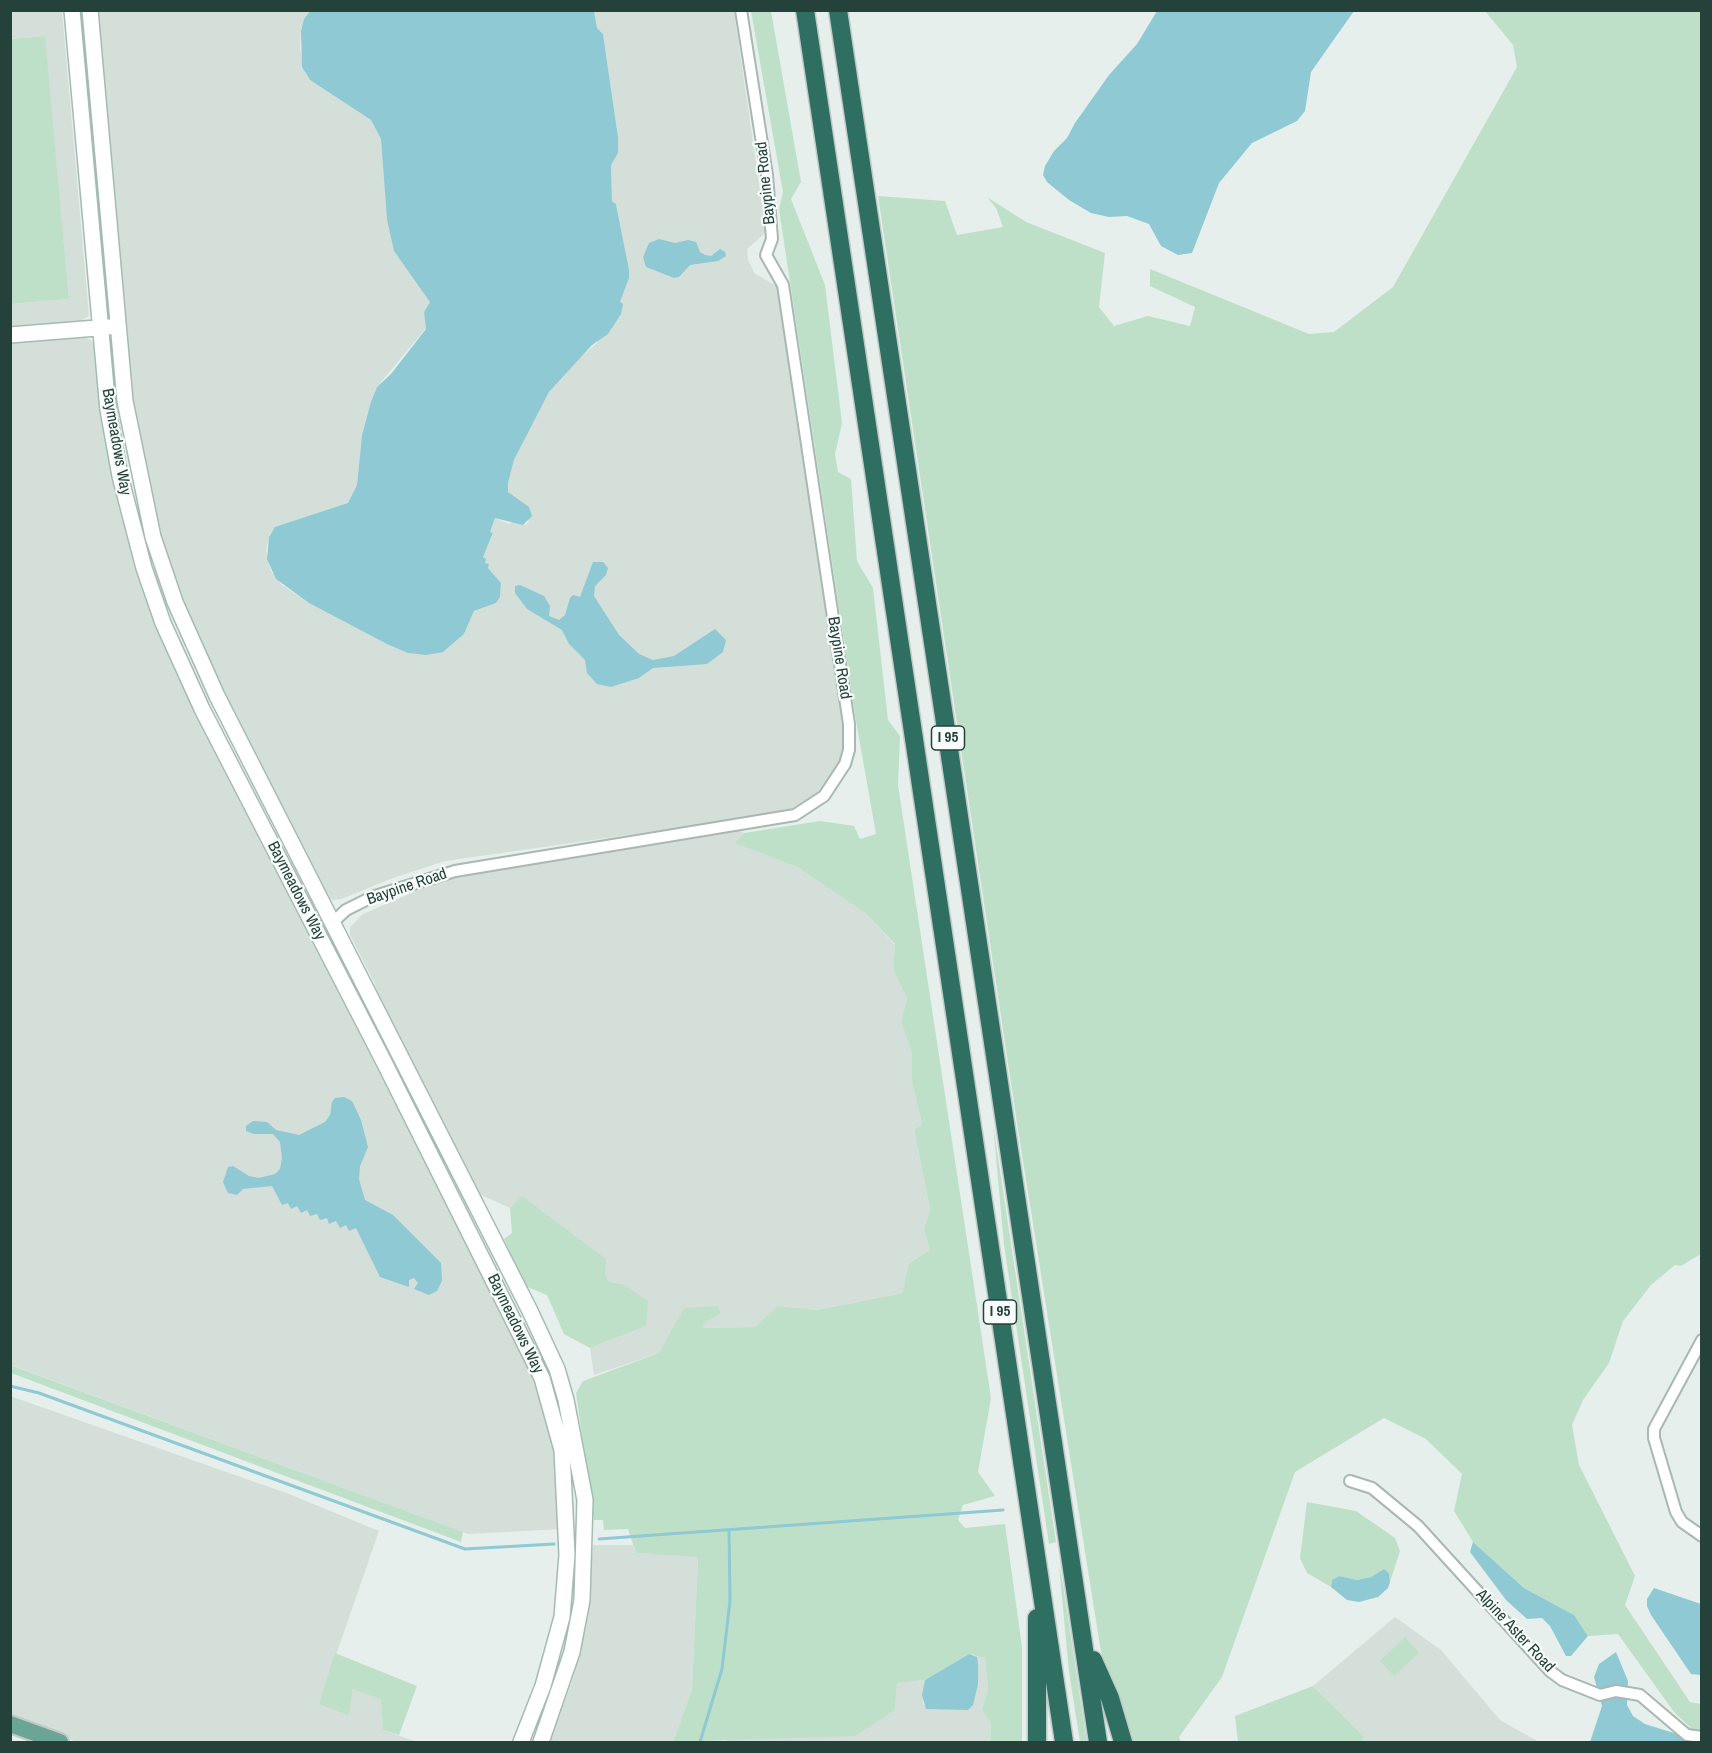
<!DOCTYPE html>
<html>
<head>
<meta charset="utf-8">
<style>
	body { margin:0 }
	#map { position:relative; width:1712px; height:1753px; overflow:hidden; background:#e6efeb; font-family:"Archivo Narrow",sans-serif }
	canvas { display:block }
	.frame { position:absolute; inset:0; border:12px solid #24423a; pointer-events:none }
</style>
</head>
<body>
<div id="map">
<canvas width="1712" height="1753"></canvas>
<div class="frame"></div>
</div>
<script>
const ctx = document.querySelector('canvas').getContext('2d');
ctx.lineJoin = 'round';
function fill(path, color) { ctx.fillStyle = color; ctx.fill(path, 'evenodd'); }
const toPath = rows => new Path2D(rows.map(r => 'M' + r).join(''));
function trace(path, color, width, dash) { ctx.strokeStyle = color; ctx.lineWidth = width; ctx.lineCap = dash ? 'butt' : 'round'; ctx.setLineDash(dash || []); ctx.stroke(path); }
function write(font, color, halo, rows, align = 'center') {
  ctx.font = font + ' "Archivo Narrow",sans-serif'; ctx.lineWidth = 4.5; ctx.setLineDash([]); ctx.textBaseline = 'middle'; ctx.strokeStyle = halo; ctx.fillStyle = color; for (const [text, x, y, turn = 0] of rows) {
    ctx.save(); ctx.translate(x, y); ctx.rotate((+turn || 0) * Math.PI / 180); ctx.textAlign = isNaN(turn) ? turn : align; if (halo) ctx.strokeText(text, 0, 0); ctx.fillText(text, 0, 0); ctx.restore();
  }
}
fill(toPath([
	[11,11,62,11,89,316,78,322,11,328,11,304,69,299,44,36,11,39],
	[97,11,311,11,304,19,301,31,300,48,305,73,310,80,371,120,381,139,387,220,394,250,429,298,430,302,424,312,426,328,377,387,362,435,357,485,348,503,270,533,266,550,271,571,282,585,309,603,408,653,443,652,464,634,474,611,496,603,500,597,501,583,488,568,483,557,493,534,490,532,495,518,509,524,513,522,525,525,529,522,508,492,508,483,514,460,549,392,577,360,597,343,620,302,629,278,622,233,616,204,612,201,611,165,618,137,603,34,597,28,594,11,734,11,766,232,747,249,748,260,755,274,779,287,844,725,842,756,831,778,809,801,782,813,445,861,393,878,341,899,333,900,323,895,194,637,151,508,132,406],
	[80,335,91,340,97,353,141,575,524,1352,540,1392,557,1459,562,1529,468,1534,11,1365,10,341],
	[739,831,744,833,736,843,797,867,865,913,895,945,893,969,907,998,901,1022,912,1053,912,1082,922,1124,914,1130,930,1209,924,1229,930,1250,909,1263,902,1293,817,1310,779,1306,755,1327,704,1328,703,1325,667,1340,659,1353,594,1375,590,1348,646,1326,623,1284,609,1282,522,1197,510,1208,477,1193,386,1017,374,982,350,935,350,927,363,914,444,879],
	[10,1396,289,1494,379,1531,319,1704,349,1716,353,1688,382,1699,383,1730,417,1742,77,1742,11,1718],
	[593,1545,633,1545,636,1553,698,1556,692,1689,673,1742,549,1742,574,1676,588,1607],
	[1395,1617,1441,1650,1500,1720,1539,1742,1362,1742,1364,1736,1313,1686],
	[975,1654,985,1658,988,1688,982,1710,991,1723,990,1742,726,1742,727,1740,895,1710,897,1683,925,1680,923,1705,978,1684]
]), '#d4dfda');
fill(toPath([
	[751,11,771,11,801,182,791,199,825,285,842,423,835,454,838,472,851,479,857,561,873,588,888,720,900,736,898,785,991,1398,978,1472,995,1496,963,1505,958,1520,965,1528,1005,1524,1022,1647,1022,1742,990,1742,991,1723,982,1710,988,1688,985,1658,969,1654,925,1680,897,1683,895,1710,855,1736,673,1742,692,1689,698,1557,636,1553,628,1529,604,1530,603,1520,594,1520,576,1393,583,1381,659,1353,684,1308,717,1306,721,1313,703,1324,704,1328,755,1327,778,1306,817,1310,902,1293,909,1263,930,1250,924,1229,930,1209,914,1130,922,1124,912,1082,912,1053,901,1022,907,998,893,969,895,944,865,913,797,867,735,843,744,833,820,821,854,826,860,839,876,834,856,721,779,209,783,192],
	[1485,11,1701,11,1701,1254,1681,1266,1675,1265,1651,1285,1623,1321,1609,1363,1583,1400,1572,1425,1579,1465,1635,1576,1625,1605,1690,1702,1701,1704,1701,1738,1674,1712,1618,1634,1588,1636,1574,1615,1524,1588,1473,1542,1454,1511,1462,1474,1426,1439,1384,1418,1295,1472,1222,1677,1179,1737,1181,1742,1127,1742,1110,1691,1100,1646,1017,1123,878,196,945,201,957,235,1003,227,996,208,987,197,1026,222,1105,253,1099,307,1114,326,1148,316,1190,326,1195,307,1150,286,1150,269,1309,334,1334,332,1393,287,1517,67,1513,45],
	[45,36,69,299,11,304,11,39],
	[993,1124,1056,1542,1049,1544,1004,1245],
	[522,1196,606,1259,605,1275,609,1282,623,1284,648,1301,646,1326,590,1348,564,1334,547,1295,525,1286,504,1239,512,1233,510,1208],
	[10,1365,463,1532,461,1542,11,1373],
	[1307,1502,1356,1511,1395,1538,1400,1551,1390,1582,1389,1573,1384,1569,1371,1577,1357,1580,1339,1576,1332,1580,1331,1587,1307,1573,1300,1558],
	[1059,1565,1063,1585,1087,1742,1080,1742,1069,1672],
	[1405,1637,1419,1653,1394,1676,1380,1661],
	[335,1653,417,1686,399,1735,383,1730,381,1699,353,1689,349,1716,319,1704],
	[1313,1686,1364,1736,1362,1742,1238,1742,1235,1716]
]), '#bfe0c8');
fill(toPath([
	[311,10,594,11,597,28,603,34,618,137,618,153,611,165,612,201,616,204,629,270,629,278,620,302,623,304,621,314,608,334,592,345,549,392,514,460,508,483,508,492,529,507,532,516,523,525,495,518,490,532,493,533,483,557,486,559,485,563,489,564,488,568,501,583,500,597,496,603,474,611,464,634,443,652,426,655,408,653,387,644,309,603,276,579,267,559,269,537,275,527,348,503,357,485,362,435,371,402,377,387,391,374,426,329,424,312,430,302,394,251,387,220,381,139,371,120,310,80,302,67,301,31,304,19],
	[1157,11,1354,11,1311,72,1305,111,1297,121,1252,143,1219,183,1192,253,1178,255,1161,246,1149,224,1127,216,1109,217,1091,213,1069,200,1047,182,1043,175,1045,166,1054,151,1067,138,1075,123,1109,75,1137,44],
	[659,239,675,243,688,240,696,242,700,252,705,255,711,256,720,249,725,252,726,256,718,261,690,265,679,277,674,278,646,267,643,257,649,243],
	[593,562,603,562,608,568,606,575,595,586,594,596,619,635,639,654,653,660,674,656,715,629,726,640,723,652,707,664,653,668,639,678,611,687,597,684,587,673,585,660,569,644,562,630,527,609,515,593,515,586,520,585,544,596,550,606,549,616,559,620,565,615,570,598,573,595,580,597],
	[344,1097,352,1101,361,1120,368,1147,360,1166,359,1179,365,1200,393,1215,441,1263,442,1281,437,1291,429,1295,414,1289,418,1283,414,1278,409,1280,409,1287,380,1277,356,1228,349,1231,346,1225,340,1228,336,1221,329,1224,327,1218,320,1220,317,1214,310,1216,307,1210,301,1213,297,1206,291,1209,288,1203,282,1205,272,1186,243,1189,237,1195,228,1193,223,1182,228,1167,233,1166,249,1176,259,1178,275,1174,280,1169,282,1158,280,1142,273,1134,254,1134,246,1131,246,1126,253,1121,267,1122,276,1130,299,1135,325,1122,330,1115,332,1102,335,1098],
	[1473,1542,1524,1588,1574,1615,1588,1636,1571,1656,1566,1656,1550,1626,1542,1618,1527,1619,1506,1600,1470,1552],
	[1384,1569,1389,1573,1390,1582,1388,1588,1378,1597,1359,1602,1347,1600,1331,1587,1332,1580,1339,1576,1357,1580,1371,1577],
	[1654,1588,1701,1604,1701,1675,1691,1674,1651,1615,1647,1606,1647,1599],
	[1616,1652,1628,1681,1627,1705,1633,1716,1645,1724,1677,1734,1686,1742,1590,1742,1602,1706,1594,1677,1599,1664],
	[969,1654,977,1657,978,1665,978,1684,973,1705,968,1710,926,1709,922,1695,925,1680]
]), '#8ec9d4');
trace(toPath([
	[10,1386,39,1393,465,1549,554,1544],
	[599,1539,1003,1510],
	[700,1742,722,1669,730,1601,729,1530]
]), '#8ec9d4', 3);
const street = toPath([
	[332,923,346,910,372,897,455,871,795,815,824,796,845,764,849,750,849,724,783,285,766,255,772,239,767,175,741,10],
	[1702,1340,1654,1429,1654,1438,1676,1512,1682,1522,1702,1536],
	[1350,1481,1372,1488,1418,1526,1550,1671,1562,1680,1600,1695,1616,1691,1640,1695,1687,1735,1702,1737]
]);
const secondary = toPath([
	[72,10,108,410,120,476,144,568,163,623,202,709,384,1062,542,1378,562,1450,567,1555,562,1617,543,1686,521,1742],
	[90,10,125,401,153,537,175,602,217,696,529,1309,557,1369,566,1400,585,1500,582,1600,572,1652,541,1742],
	[10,335,109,327]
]);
const primary = toPath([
	[10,1724,60,1742]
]);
const highway = toPath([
	[805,10,1064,1742],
	[838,10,1098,1742],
	[1037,1618,1037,1742],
	[1093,1660,1110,1698,1123,1742]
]);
trace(street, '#a8b8b2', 14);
trace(secondary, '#a4bbb3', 18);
trace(primary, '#c2cac8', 20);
trace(highway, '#c2cac8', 21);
trace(street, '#fff', 10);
trace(secondary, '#fff', 15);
trace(primary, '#6aa596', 16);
trace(highway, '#2f6f62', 18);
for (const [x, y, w] of [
	[948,738,33],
	[1000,1312,33]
]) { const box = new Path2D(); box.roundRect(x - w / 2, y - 12, w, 24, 4.5); ctx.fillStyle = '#f7fbf9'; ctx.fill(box); trace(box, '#24423a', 1.5); }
write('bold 15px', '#24423a', null, [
	["I 95",948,738],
	["I 95",1000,1312]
]);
write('16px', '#24423a', '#f7fbf9', [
	["Baypine Road",766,183,-96],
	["Baymeadows Way",116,442,80],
	["Baypine Road",839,658,81],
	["Baypine Road",407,887,-19],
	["Baymeadows Way",296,891,63],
	["Baymeadows Way",515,1324,64],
	["Alpine Aster Road",1515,1631,47]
]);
</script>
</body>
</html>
